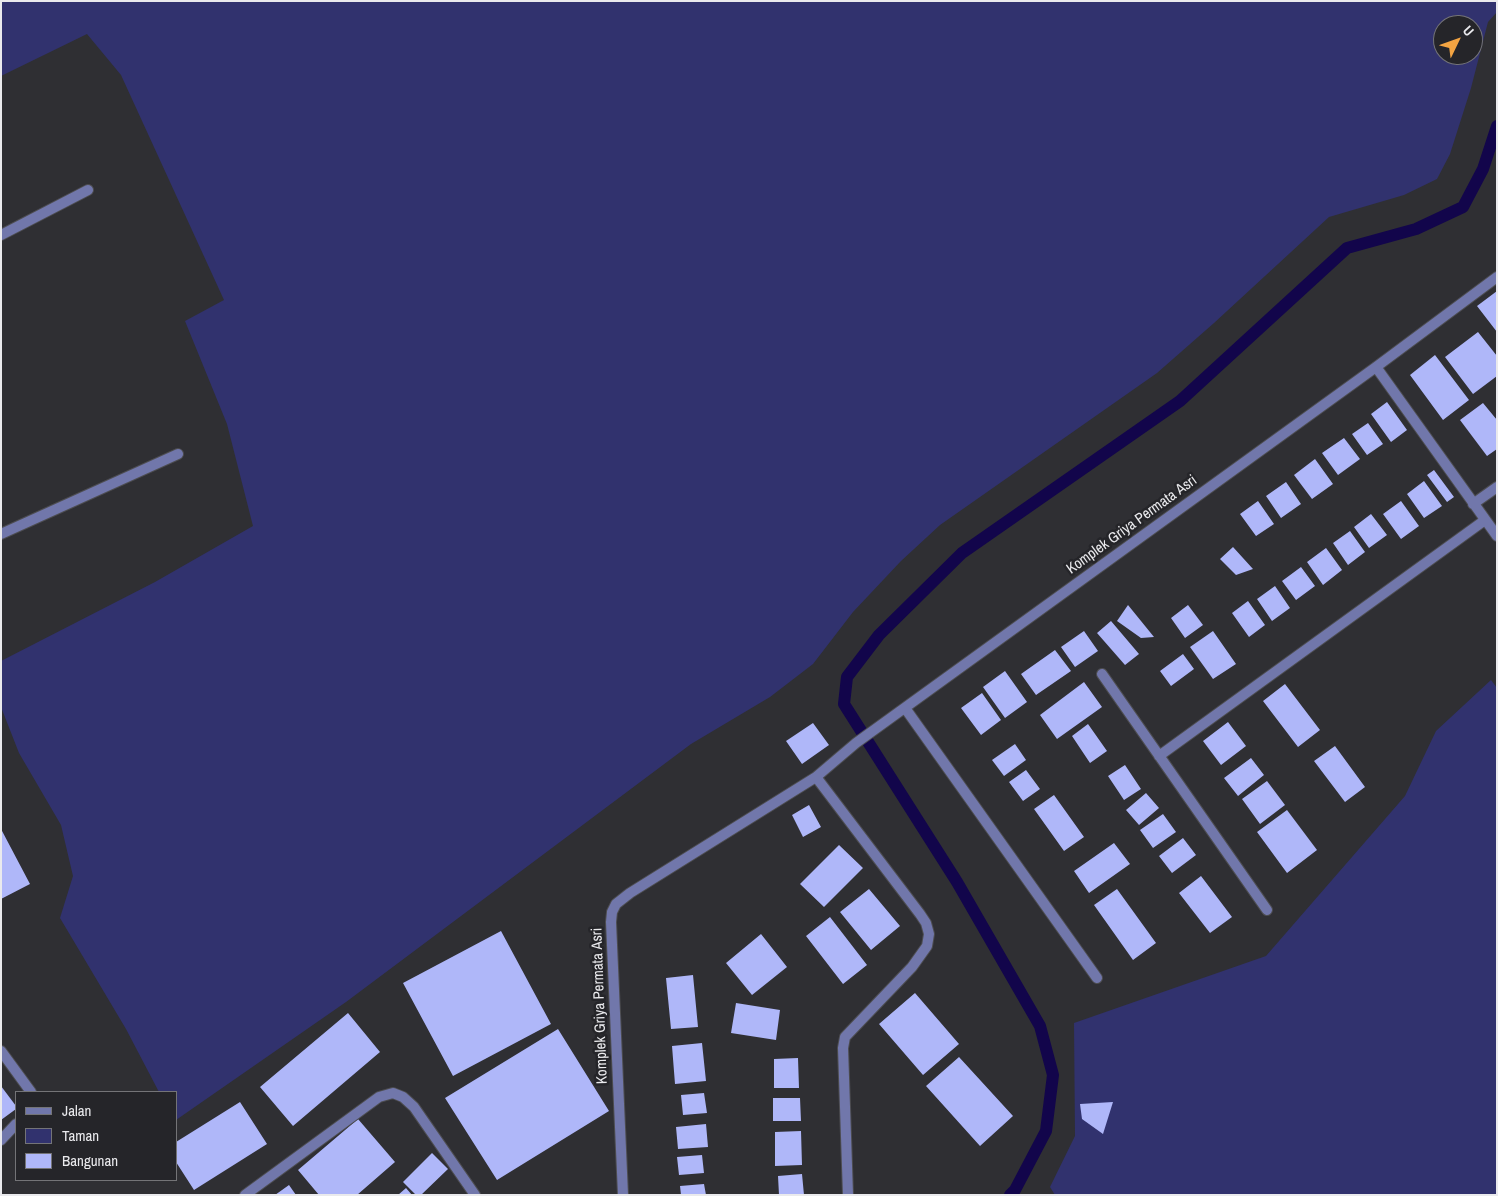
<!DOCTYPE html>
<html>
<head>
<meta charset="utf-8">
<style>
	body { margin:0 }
	#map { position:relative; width:1498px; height:1196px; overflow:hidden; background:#2f2f33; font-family:"Archivo Narrow",sans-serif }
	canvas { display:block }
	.frame { position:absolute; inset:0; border:2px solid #eaeaed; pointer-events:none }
	.legend { position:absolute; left:15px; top:1091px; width:162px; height:90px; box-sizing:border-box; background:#252529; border:1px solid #747477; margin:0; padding:6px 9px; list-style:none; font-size:15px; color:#eaeaed }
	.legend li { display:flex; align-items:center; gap:10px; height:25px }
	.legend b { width:25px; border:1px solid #747477 }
	.north { position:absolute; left:1433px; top:15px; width:50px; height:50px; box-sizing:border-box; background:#252529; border:1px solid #747477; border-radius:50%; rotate:48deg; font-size:14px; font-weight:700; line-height:20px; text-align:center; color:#eaeaed }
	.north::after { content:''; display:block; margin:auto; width:18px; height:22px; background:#f3a442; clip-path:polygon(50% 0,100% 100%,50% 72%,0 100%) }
</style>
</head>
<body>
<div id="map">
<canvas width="1498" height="1196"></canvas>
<div class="frame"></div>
<ul class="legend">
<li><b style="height:6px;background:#7177ab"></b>Jalan</li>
<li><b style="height:14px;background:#31326e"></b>Taman</li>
<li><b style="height:14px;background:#afb7f9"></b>Bangunan</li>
</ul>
<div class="north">U</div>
</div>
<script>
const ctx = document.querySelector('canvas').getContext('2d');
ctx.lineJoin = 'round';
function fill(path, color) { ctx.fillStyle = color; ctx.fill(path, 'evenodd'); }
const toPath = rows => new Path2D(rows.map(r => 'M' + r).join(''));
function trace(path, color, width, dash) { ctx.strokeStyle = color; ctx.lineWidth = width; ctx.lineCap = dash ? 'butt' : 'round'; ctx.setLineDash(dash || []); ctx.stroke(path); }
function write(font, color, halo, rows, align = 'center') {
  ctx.font = font + ' "Archivo Narrow",sans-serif'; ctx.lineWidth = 5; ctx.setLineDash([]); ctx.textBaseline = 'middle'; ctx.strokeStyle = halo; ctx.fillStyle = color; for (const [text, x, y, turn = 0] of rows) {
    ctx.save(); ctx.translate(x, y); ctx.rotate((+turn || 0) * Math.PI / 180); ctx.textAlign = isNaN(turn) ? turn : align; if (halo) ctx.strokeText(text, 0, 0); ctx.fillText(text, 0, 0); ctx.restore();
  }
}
fill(toPath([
	[1,1,1497,1,1497,12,1488,22,1471,88,1450,154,1437,179,1404,195,1329,217,1214,323,1157,373,940,525,901,561,853,612,813,664,770,697,691,744,346,1002,176,1120,176,1092,159,1092,126,1029,60,918,73,876,61,825,19,753,1,707,1,661,155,582,253,526,227,424,185,321,224,300,121,75,87,34,1,76],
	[1443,25,1473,25,1473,55,1443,55],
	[1491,680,1497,688,1497,1195,1055,1195,1050,1187,1075,1136,1074,1023,1266,956,1405,796,1436,731]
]), '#31326e');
trace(toPath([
	[1010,1195,1015,1190,1046,1131,1053,1075,1040,1026,957,882,844,704,847,677,879,635,962,553,1180,401,1347,248,1416,229,1463,207,1483,169,1497,126]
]), '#12054b', 12);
fill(toPath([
	[1497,291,1497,332,1477,306],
	[1478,332,1497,356,1497,376,1473,394,1445,357],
	[1435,355,1469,400,1443,420,1410,375],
	[1387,402,1407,430,1391,442,1371,414],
	[1483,403,1497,420,1497,449,1487,456,1460,420],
	[1368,423,1383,444,1367,455,1352,434],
	[1344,438,1360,459,1338,475,1322,453],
	[1315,459,1333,484,1312,499,1294,475],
	[1434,470,1454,497,1447,502,1427,475],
	[1424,481,1442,506,1424,518,1407,494],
	[1286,482,1301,504,1281,518,1266,496],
	[1258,501,1274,524,1256,536,1240,514],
	[1401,501,1419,526,1401,539,1383,514],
	[1371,514,1387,535,1369,548,1354,527],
	[1350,531,1365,552,1348,565,1333,543],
	[1233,547,1253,569,1236,575,1220,559],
	[1326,548,1342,570,1323,585,1307,562],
	[1301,567,1315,586,1296,600,1282,581],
	[1275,586,1290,608,1272,621,1257,599],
	[1248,601,1265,625,1249,637,1232,613],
	[1128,605,1154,637,1141,638,1117,621],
	[1188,605,1203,625,1185,638,1171,618],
	[1111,621,1139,654,1125,665,1097,633],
	[1084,631,1098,651,1075,667,1061,647],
	[1213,631,1236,664,1213,679,1190,647],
	[1055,650,1071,671,1036,695,1021,674],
	[1183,654,1194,669,1171,686,1160,671],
	[1005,671,1027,702,1005,718,983,687],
	[1084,682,1102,707,1057,739,1040,715],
	[1285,684,1320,730,1298,747,1263,701],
	[982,693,1001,720,981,735,961,708],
	[1228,722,1246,746,1221,765,1203,741],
	[813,723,829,745,802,764,786,741],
	[1088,724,1107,751,1090,763,1072,736],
	[1015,744,1026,760,1004,776,992,760],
	[1335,746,1365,787,1345,802,1314,761],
	[1251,758,1264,775,1238,796,1224,778],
	[1125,765,1141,789,1124,800,1108,776],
	[1026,770,1040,789,1023,801,1009,782],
	[1267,781,1285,805,1260,824,1242,799],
	[1146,793,1159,808,1139,825,1126,810],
	[1054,795,1084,837,1064,851,1034,809],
	[809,805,821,827,803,837,792,815],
	[1287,810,1317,850,1287,873,1257,832],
	[1163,814,1176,832,1153,848,1140,830],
	[1,829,30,884,1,899],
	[1183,838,1196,855,1172,873,1159,856],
	[1114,843,1130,864,1089,893,1074,871],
	[839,845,863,868,824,907,800,884],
	[1201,876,1232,917,1210,933,1179,893],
	[869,889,900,926,871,950,840,912],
	[1117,889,1156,943,1133,960,1094,905],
	[830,917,867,965,843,984,806,936],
	[501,931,551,1024,453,1076,403,983],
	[761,934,787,967,752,995,726,963],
	[693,975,698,1027,671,1029,666,978],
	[915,993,959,1044,923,1075,879,1024],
	[736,1003,780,1010,776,1040,731,1033],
	[348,1013,380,1052,293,1126,260,1087],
	[558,1029,609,1111,497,1180,445,1098],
	[702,1043,706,1081,675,1084,672,1046],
	[959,1057,1013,1116,980,1146,926,1086],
	[798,1058,799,1088,774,1088,774,1059],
	[1,1086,16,1106,16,1109,1,1120],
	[704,1093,707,1113,683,1115,681,1095],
	[773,1098,800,1098,801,1121,773,1121],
	[240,1102,267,1144,194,1190,176,1162,176,1142],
	[1113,1102,1103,1134,1082,1119,1080,1104],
	[358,1119,395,1162,357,1195,319,1195,298,1170],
	[706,1124,708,1147,678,1149,676,1127],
	[801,1131,802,1165,775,1166,775,1132],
	[432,1153,448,1169,421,1195,416,1195,403,1182],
	[702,1155,704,1173,679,1175,677,1157],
	[802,1174,804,1195,779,1195,778,1176],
	[704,1184,706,1195,681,1195,680,1186],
	[289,1185,296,1195,275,1195],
	[406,1188,412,1195,398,1195]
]), '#afb7f9');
const street = toPath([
	[1,235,88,190],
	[1376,367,1497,536],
	[1473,504,1497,487],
	[1,534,178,454],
	[1102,674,1267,910],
	[905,708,1097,978],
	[1159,756,1485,520],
	[816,777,920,914,926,923,929,934,927,946,912,967,845,1037,843,1048,848,1195],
	[1,1051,31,1092],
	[1,1140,16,1124],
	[245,1195,379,1097,393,1093,403,1097,414,1107,475,1195],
	[623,1195,611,922,612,912,616,904,630,893,816,777,856,743,1376,367,1497,277]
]);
trace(street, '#4d4d51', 12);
trace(street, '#7177ab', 10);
write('15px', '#eaeaed', '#252529', [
	["Komplek Griya Permata Asri",1132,525,-36],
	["Komplek Griya Permata Asri",600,1006,-92]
]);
</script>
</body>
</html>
